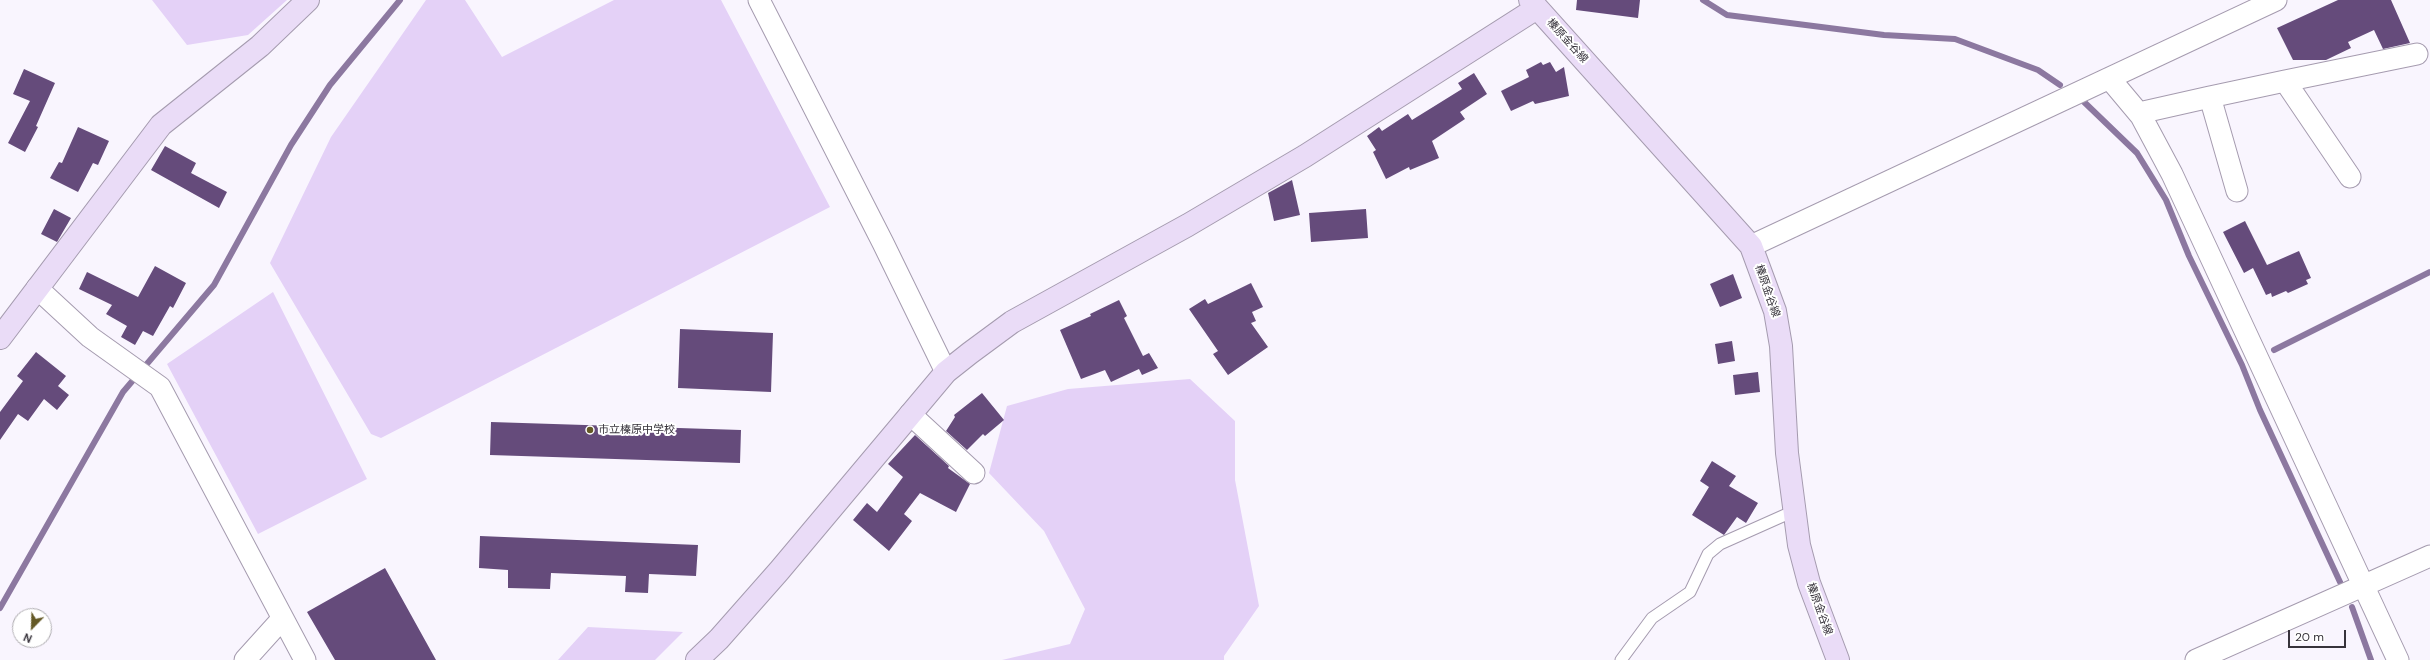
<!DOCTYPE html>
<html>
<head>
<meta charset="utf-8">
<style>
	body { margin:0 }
	#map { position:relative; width:2430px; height:660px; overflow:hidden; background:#f9f5fe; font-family:"DM Sans",sans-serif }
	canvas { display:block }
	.north { position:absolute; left:12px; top:608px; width:40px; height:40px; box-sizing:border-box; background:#fff; border:1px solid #afadb1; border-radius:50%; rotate:203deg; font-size:11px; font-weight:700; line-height:16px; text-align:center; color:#37333b }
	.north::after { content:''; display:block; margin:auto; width:14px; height:18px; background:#645926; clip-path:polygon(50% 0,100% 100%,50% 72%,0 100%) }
	.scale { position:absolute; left:2288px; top:630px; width:58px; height:18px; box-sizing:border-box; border:2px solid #37333b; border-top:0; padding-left:5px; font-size:12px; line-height:14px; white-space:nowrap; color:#37333b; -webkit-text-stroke:3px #fff; paint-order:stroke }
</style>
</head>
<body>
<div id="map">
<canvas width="2430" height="660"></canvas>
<div class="north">N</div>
<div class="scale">20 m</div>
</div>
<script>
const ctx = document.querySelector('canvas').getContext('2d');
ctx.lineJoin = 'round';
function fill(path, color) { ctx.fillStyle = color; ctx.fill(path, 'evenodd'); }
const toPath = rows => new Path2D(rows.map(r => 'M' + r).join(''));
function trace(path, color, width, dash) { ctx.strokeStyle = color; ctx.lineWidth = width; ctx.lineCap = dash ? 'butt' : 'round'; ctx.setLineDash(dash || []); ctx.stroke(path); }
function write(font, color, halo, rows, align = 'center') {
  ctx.font = font + ' "DM Sans","Noto Sans JP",sans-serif'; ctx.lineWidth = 4; ctx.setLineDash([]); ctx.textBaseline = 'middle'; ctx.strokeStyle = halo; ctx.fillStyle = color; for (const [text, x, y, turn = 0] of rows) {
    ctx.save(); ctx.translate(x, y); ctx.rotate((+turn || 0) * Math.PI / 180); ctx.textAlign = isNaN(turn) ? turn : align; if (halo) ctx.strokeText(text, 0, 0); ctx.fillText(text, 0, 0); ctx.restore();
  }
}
fill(toPath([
	[152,0,287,0,248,35,187,45],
	[426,0,465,0,502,57,614,0,721,0,830,207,381,438,371,434,270,263,331,137],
	[273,292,367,479,258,534,167,364],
	[1190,379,1235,421,1235,480,1259,606,1224,656,1224,660,1002,660,1070,644,1085,609,1044,531,989,473,1007,406,1068,389],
	[588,627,683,632,655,660,558,660]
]), '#e4d1f7');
trace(toPath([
	[1703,0,1727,15,1884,35,1955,39,2038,70,2060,85],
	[2082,100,2137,153,2166,200,2189,256,2242,365,2260,410,2340,582],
	[2274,350,2430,272],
	[2352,607,2371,660],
	[0,608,123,392,214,285,291,145,330,85,400,0]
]), '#8c78a0', 6);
fill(toPath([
	[1577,0,1640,0,1638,18,1576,10],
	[2338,0,2391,0,2410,43,2383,49,2374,30,2348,42,2351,48,2326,60,2293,60,2277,28],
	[1541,62,1543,65,1550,62,1556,72,1564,67,1569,96,1535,104,1533,101,1511,111,1501,91,1529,77,1526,70],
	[24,69,55,83,36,126,38,127,25,152,8,143,30,101,13,94],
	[1474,73,1487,94,1460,112,1465,119,1432,141,1439,158,1410,170,1409,167,1386,179,1373,152,1376,150,1367,136,1379,127,1382,131,1408,114,1412,120,1433,107,1462,89,1458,83],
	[78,127,109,141,98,165,93,163,78,192,50,178,59,162,62,163],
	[165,146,196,163,191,173,227,192,219,208,151,170],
	[1292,180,1300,215,1274,221,1268,193],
	[54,209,71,218,57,242,41,234],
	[1366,209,1368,238,1311,242,1309,213],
	[2245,221,2267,265,2299,251,2311,278,2306,280,2308,284,2288,293,2286,291,2272,297,2271,293,2266,295,2253,268,2244,273,2223,232],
	[155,266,186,283,173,308,170,306,153,336,143,331,135,345,121,337,127,326,106,314,112,305,79,289,87,272,138,297],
	[1733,274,1742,298,1720,307,1710,284],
	[1251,283,1263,307,1252,312,1256,321,1251,323,1268,347,1228,375,1213,354,1218,351,1189,309,1205,299,1208,304],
	[1119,300,1127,316,1124,318,1143,356,1149,353,1158,368,1142,375,1139,369,1111,382,1105,370,1081,379,1060,330,1091,316,1090,314],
	[680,329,773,333,771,392,678,388],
	[1732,341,1735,361,1718,364,1715,344],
	[36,352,66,376,58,386,69,395,57,410,44,399,28,421,18,414,0,440,0,412,23,381,17,376],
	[1758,372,1760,392,1735,395,1733,375],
	[982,393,1004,420,985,436,983,434,967,450,946,431,955,417,954,415],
	[491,422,741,430,740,463,490,455],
	[915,435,949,466,948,468,970,484,956,512,920,493,904,514,912,521,889,551,853,520,867,503,877,512,903,477,888,464],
	[1712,461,1736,476,1729,486,1758,503,1746,523,1737,517,1724,535,1692,515,1709,487,1700,481],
	[480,536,698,545,696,576,649,574,648,593,625,592,626,576,551,573,550,589,508,588,508,570,479,568],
	[385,568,436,660,335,660,307,612]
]), '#654b7b');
const lane = toPath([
	[1621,660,1652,618,1690,592,1708,554,1720,544,1794,511]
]);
const street = toPath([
	[759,0,883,243,946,372],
	[2110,79,2141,116,2172,174,2398,660],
	[2285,81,2417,54],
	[2210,97,2285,81,2350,177],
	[2139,113,2210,97,2237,191],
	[1751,246,2276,0],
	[37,288,90,337,160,387,305,660],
	[910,414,974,473],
	[245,660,282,619],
	[2196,660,2430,556]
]);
const secondary = toPath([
	[1530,0,1751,246,1775,311,1781,346,1787,453,1799,545,1809,583,1838,660],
	[0,338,161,125,260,46,308,0],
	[697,660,719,639,779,571,946,372,970,353,1012,322,1188,225,1305,156,1537,8]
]);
trace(lane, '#a59baf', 13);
trace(street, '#a59baf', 23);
trace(secondary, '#a59baf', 24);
trace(lane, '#fff', 11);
trace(street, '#fff', 21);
trace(secondary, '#eadcf7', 22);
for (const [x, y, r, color] of [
	[590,430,4,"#645926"]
]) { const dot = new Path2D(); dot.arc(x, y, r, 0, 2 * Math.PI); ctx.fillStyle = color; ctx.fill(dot); trace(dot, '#fff', 1.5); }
write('11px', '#37333b', '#fff', [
	["榛原金谷線",1567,41,48],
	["榛原金谷線",1767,291,71],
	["榛原金谷線",1819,609,70]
]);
write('11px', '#37333b', '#fff', [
	["市立榛原中学校",598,430]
], 'left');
</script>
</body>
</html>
